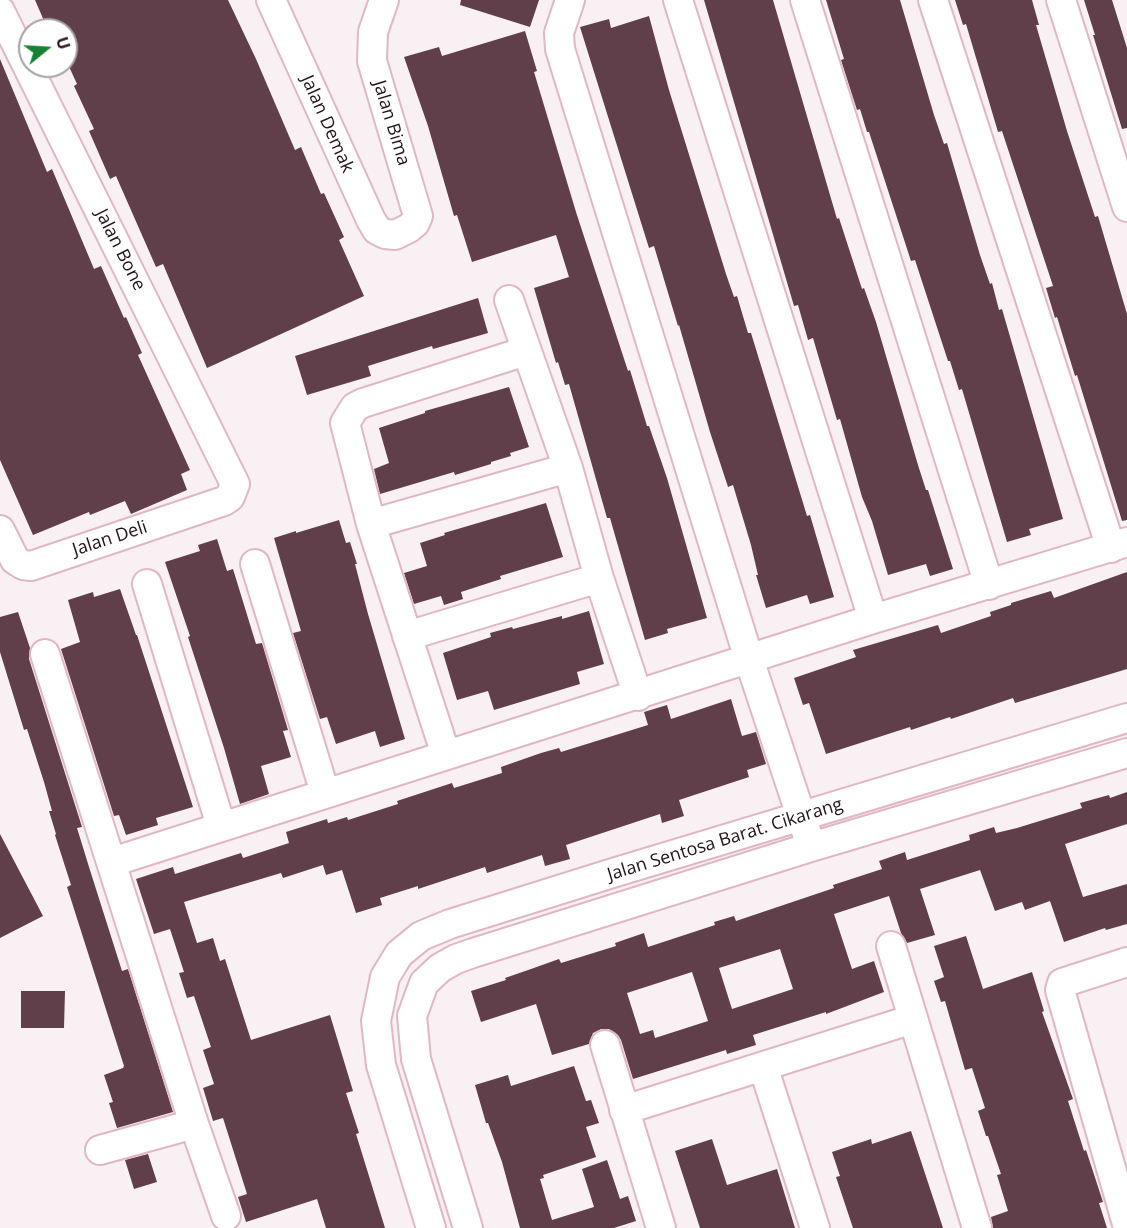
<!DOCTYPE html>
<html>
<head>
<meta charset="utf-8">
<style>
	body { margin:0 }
	#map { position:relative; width:1127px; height:1228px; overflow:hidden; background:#f9f0f3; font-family:"Open Sans",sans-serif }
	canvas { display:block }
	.north { position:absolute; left:18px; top:18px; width:60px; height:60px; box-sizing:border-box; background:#fff; border:2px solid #a6a1a2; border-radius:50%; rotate:72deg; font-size:16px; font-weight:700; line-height:24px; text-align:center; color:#211317 }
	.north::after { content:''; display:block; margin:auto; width:21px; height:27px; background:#178136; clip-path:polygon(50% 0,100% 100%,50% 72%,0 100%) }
</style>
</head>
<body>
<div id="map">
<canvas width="1127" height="1228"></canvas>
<div class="north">U</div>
</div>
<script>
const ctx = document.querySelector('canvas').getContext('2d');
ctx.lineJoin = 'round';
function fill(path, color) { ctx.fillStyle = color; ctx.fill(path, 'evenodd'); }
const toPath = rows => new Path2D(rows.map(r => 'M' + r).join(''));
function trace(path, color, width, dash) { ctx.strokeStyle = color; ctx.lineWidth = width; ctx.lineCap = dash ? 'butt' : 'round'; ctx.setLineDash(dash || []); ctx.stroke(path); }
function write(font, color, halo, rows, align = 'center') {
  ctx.font = font + ' "Open Sans",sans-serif'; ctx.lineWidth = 6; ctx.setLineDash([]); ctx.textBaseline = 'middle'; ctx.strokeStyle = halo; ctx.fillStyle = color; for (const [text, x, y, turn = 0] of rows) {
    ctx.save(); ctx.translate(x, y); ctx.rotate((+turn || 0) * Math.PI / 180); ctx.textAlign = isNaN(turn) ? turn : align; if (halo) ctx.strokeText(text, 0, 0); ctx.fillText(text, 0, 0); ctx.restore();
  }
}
fill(toPath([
	[35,0,228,0,256,59,295,150,301,147,321,194,324,193,344,237,339,240,364,296,207,368,163,264,156,267,116,176,110,179,89,131,94,129,74,86,77,84,66,60,66,30,48,30],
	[461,0,539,0,530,27,460,5],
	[704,0,773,0,837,219,839,218,862,289,864,288,876,322,918,465,926,490,928,490,953,569,930,576,926,564,888,575,872,521,862,497,840,419,837,420,813,338,808,340,798,305,794,306],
	[826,0,900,0,934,115,944,144,947,143,980,255,990,284,992,283,999,310,1002,309,1063,519,1029,529,1031,535,1007,542,962,389,959,390,950,361,948,361,915,260,911,261,869,132,867,132,860,109,857,110,841,60,844,59],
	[955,0,1032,0,1039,25,1036,25,1067,131,1095,217,1098,216,1127,314,1127,520,1122,521,1077,375,1075,376,1057,317,1055,318,1046,288,1053,286,1002,131,998,132,966,24,963,25],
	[1084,0,1112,0,1127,48,1127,128,1122,129,1093,35,1095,35],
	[649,16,669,90,726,274,734,297,737,296,748,333,751,333,800,493,807,516,810,515,834,597,810,604,807,595,766,608,756,575,758,575,751,545,733,485,728,487,710,432,679,325,678,326,654,246,649,248,580,27,609,19,611,28],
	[525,31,537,71,534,72,576,212,628,371,630,370,647,426,649,426,667,478,707,618,667,629,668,633,645,640,610,518,607,518,601,497,569,384,565,385,558,362,556,363,534,288,569,277,556,235,472,262,457,215,454,216,428,126,404,57,439,47,442,56],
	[0,59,47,172,52,169,94,269,101,266,124,318,126,317,142,353,138,355,190,470,181,474,187,490,131,514,125,501,90,515,89,512,33,535,0,460],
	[478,298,488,333,433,349,432,346,368,366,371,376,307,395,295,356],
	[509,387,529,447,510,453,511,456,491,462,491,464,455,475,454,472,380,494,374,469,389,463,379,428,425,413,425,411],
	[546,503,563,557,500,576,501,579,461,592,463,599,444,605,441,596,414,604,404,573,427,566,420,543,445,535,444,533],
	[339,520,346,543,350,542,357,564,355,564,368,614,405,739,380,747,375,731,336,744,327,717,320,719,293,633,301,631,274,538,296,531,296,533],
	[217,539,227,571,233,569,256,644,262,643,288,730,283,731,291,757,261,766,269,794,240,804,224,748,188,637,190,636,165,562,200,551,198,545],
	[1127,572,1127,669,1015,703,1013,698,951,719,950,717,911,730,910,727,826,754,809,703,803,705,794,678,856,657,853,650,938,625,941,633,991,616,990,612,1011,605,1011,603,1051,591,1054,598],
	[120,589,136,635,137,635,193,807,156,818,158,825,126,835,119,815,114,816,61,649,80,642,68,600,93,592,94,597],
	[589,611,604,664,577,672,580,684,494,710,488,691,457,700,443,653,491,637,490,633,512,627,513,629,562,616,562,619],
	[18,612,30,648,29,659,82,827,77,828,89,867,122,971,128,969,173,1112,117,1128,109,1103,113,1102,104,1075,123,1068,124,1066,67,887,71,885,55,835,56,834,49,811,52,811,44,782,27,729,24,730,0,652,0,617],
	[731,699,742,736,756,732,766,764,747,770,749,777,679,800,684,816,662,823,660,814,566,845,570,859,545,866,542,855,487,873,485,867,418,889,418,886,380,898,382,905,356,913,342,870,326,875,323,865,283,878,281,873,184,902,197,943,213,938,220,961,225,959,251,1040,330,1015,353,1091,346,1093,359,1133,356,1134,385,1228,326,1228,317,1199,246,1222,238,1197,247,1194,223,1118,213,1121,203,1088,214,1084,203,1050,211,1047,194,996,187,998,179,973,184,972,170,929,154,934,136,879,173,867,175,874,241,853,243,858,289,843,286,832,327,819,328,823,347,817,348,820,398,804,397,801,452,783,454,788,502,773,501,767,541,753,559,748,561,752,648,725,644,712,667,705,671,719],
	[1127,792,1127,824,1065,844,1083,897,1127,884,1127,924,1106,930,1105,928,1064,942,1050,901,1025,910,1022,902,995,911,980,870,920,889,935,935,907,943,901,933,889,896,834,914,852,969,874,961,884,992,826,1014,826,1012,753,1035,756,1045,727,1054,726,1050,633,1079,621,1040,618,1035,609,1029,601,1029,593,1033,589,1044,552,1055,536,1004,481,1022,471,991,506,980,505,978,531,969,559,959,561,963,616,946,615,943,644,933,648,947,715,925,714,922,734,916,736,921,834,888,833,885,882,869,879,861,905,852,907,860,970,840,969,835,994,827,996,833,1017,828,1082,808,1080,803,1109,795,1110,798],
	[780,949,793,989,732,1009,719,968],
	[692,972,708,1021,655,1038,653,1030,640,1034,627,993],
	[0,834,43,916,0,938],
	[966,936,983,989,1032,972,1044,1011,1042,1012,1073,1099,1068,1101,1084,1151,1086,1150,1103,1202,1099,1203,1107,1228,993,1228,991,1217,1008,1211,997,1175,1001,1174,988,1136,986,1136,978,1111,985,1108,972,1068,965,1070,945,1001,941,1002,934,981,944,977,934,946],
	[21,991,65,991,64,1028,21,1028],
	[574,1066,586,1101,591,1100,599,1123,586,1127,596,1157,543,1175,544,1178,540,1179,552,1220,594,1207,582,1169,607,1160,620,1199,628,1196,636,1221,614,1228,520,1228,502,1162,488,1123,486,1123,475,1085,508,1075,511,1086],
	[911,1131,943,1228,853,1228,836,1177,840,1176,832,1152,871,1139,872,1144],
	[712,1139,727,1185,777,1169,795,1228,700,1228,675,1151],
	[148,1154,157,1182,134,1189,125,1160]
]), '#603e4a');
const minor = toPath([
	[271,0,371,220,377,230,385,234,395,235,409,228,415,223,418,216,372,61,373,32,384,0],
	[570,0,559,33,560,49,749,659,807,834],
	[678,0,873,619],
	[805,0,989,585],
	[933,0,1111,548],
	[1061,0,1127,207],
	[0,11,235,484,230,497,224,501,31,566,23,565,15,560,0,530],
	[509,300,568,468,599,578,638,696],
	[371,524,568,468],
	[255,564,325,793],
	[147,584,221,826],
	[407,636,599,578],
	[45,654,194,1124,226,1216],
	[446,755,371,524,345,423,355,407,363,403,526,351],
	[112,862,873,619,1127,542],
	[891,946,977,1228],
	[1127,962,1062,983,1060,990,1127,1224],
	[605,1045,661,1228],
	[763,1066,815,1228],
	[624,1110,913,1019],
	[100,1150,194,1124],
	[431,1228,381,1065,376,1021,385,977,399,954,421,936,450,924,616,872,1127,718],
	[468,1228,416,1059,412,1016,424,983,440,968,456,959,473,953,811,847,1127,753]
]);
trace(minor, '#e0b7c3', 32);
trace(minor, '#fff', 28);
write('18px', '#211317', '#fff', [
	["Jalan Bima",391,123,73],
	["Jalan Demak",327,124,66],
	["Jalan Bone",120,250,63],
	["Jalan Deli",110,539,-18],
	["Jalan Sentosa Barat. Cikarang",725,840,-17]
]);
</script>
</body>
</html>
